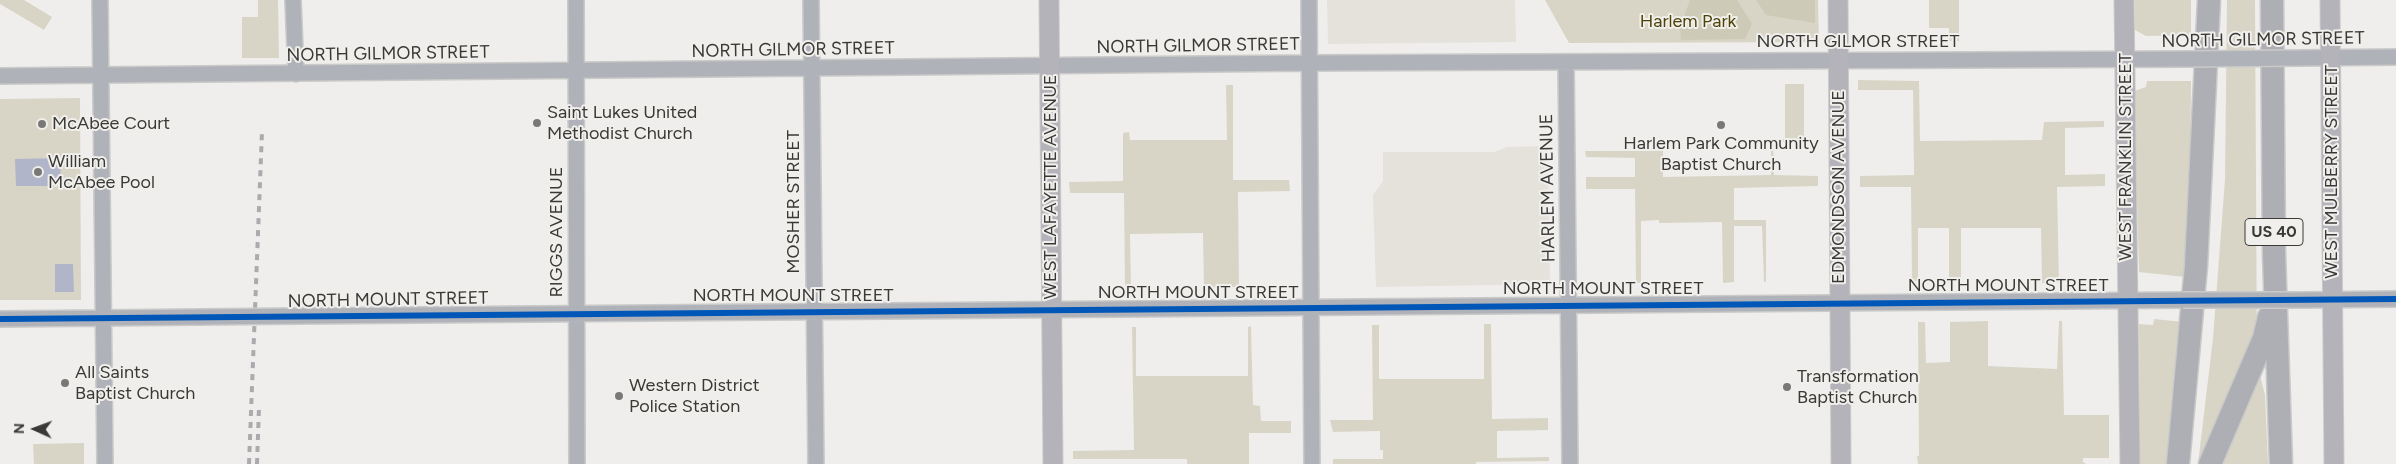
<!DOCTYPE html>
<html>
<head>
<meta charset="utf-8">
<style>
	body { margin:0 }
	#map { position:relative; width:2396px; height:464px; overflow:hidden; background:#efeeec; font-family:Figtree,sans-serif }
	canvas { display:block }
	.north { position:absolute; left:10px; top:404px; width:50px; height:50px; -webkit-text-stroke:4px #f0efeb; paint-order:stroke; rotate:272deg; font-size:14px; font-weight:700; line-height:20px; text-align:center; color:#3a3938 }
	.north::after { content:''; display:block; margin:auto; width:18px; height:22px; background:#3a3938; clip-path:polygon(50% 0,100% 100%,50% 72%,0 100%) }
</style>
</head>
<body>
<div id="map">
<canvas width="2396" height="464"></canvas>
<div class="north">N</div>
</div>
<script>
const ctx = document.querySelector('canvas').getContext('2d');
ctx.lineJoin = 'round';
function fill(path, color) { ctx.fillStyle = color; ctx.fill(path, 'evenodd'); }
const toPath = rows => new Path2D(rows.map(r => 'M' + r).join(''));
function trace(path, color, width, dash) { ctx.strokeStyle = color; ctx.lineWidth = width; ctx.lineCap = dash ? 'butt' : 'round'; ctx.setLineDash(dash || []); ctx.stroke(path); }
function write(font, color, halo, rows, align = 'center') {
  ctx.font = font + ' Figtree,sans-serif'; ctx.lineWidth = 4; ctx.setLineDash([]); ctx.textBaseline = 'middle'; ctx.strokeStyle = halo; ctx.fillStyle = color; for (const [text, x, y, turn = 0] of rows) {
    ctx.save(); ctx.translate(x, y); ctx.rotate((+turn || 0) * Math.PI / 180); ctx.textAlign = isNaN(turn) ? turn : align; if (halo) ctx.strokeText(text, 0, 0); ctx.fillText(text, 0, 0); ctx.restore();
  }
}
fill(toPath([
	[1327,0,1515,0,1516,42,1328,44],
	[1548,146,1550,284,1376,287,1373,195,1383,181,1383,152,1494,152,1507,147]
]), '#e4e2db');
fill(toPath([
	[0,0,24,0,52,17,44,30,0,4],
	[258,0,278,0,279,58,242,58,242,17,258,17],
	[1545,0,1818,0,1819,42,1569,43],
	[1929,0,1959,0,1959,41,1949,41,1949,28,1929,28],
	[2135,0,2191,0,2191,35,2146,36,2135,30],
	[2227,0,2255,0,2257,364,2265,395,2268,464,2198,464,2213,338,2225,180],
	[1858,80,1919,81,1920,141,2042,140,2044,122,2104,121,2104,127,2065,128,2065,175,2105,174,2105,186,2057,187,2059,283,2042,283,2041,228,1961,228,1961,282,1949,282,1949,228,1918,228,1918,281,1912,281,1911,187,1860,187,1860,176,1914,175,1913,90,1858,90],
	[2147,81,2191,81,2190,191,2185,277,2139,272,2134,91,2146,87],
	[1785,84,1804,84,1804,139,1803,142,1773,142,1774,175,1818,176,1818,186,1734,188,1734,220,1766,220,1766,282,1764,282,1762,226,1734,226,1734,282,1723,283,1722,222,1659,223,1659,220,1641,221,1641,283,1636,283,1635,189,1586,189,1586,177,1635,177,1635,158,1586,157,1585,151,1663,151,1663,177,1771,175,1771,139,1785,139],
	[1226,85,1233,85,1233,180,1289,180,1290,191,1238,192,1239,287,1204,287,1203,233,1130,234,1131,288,1125,288,1124,193,1070,193,1069,182,1123,181,1123,133,1129,132,1130,140,1227,140],
	[80,98,81,300,0,300,0,99],
	[2154,319,2183,322,2176,464,2140,464,2139,324,2153,325],
	[1988,321,1988,366,2057,369,2059,321,2062,321,2064,415,2109,415,2109,458,2083,458,2083,462,2086,464,1918,464,1917,456,1919,456,1918,322,1925,322,1926,363,1950,362,1950,322],
	[1484,324,1491,324,1492,419,1548,418,1548,430,1497,431,1497,458,1549,457,1549,461,1476,462,1476,464,1333,464,1333,459,1383,459,1383,450,1380,450,1380,431,1333,432,1330,420,1373,420,1372,325,1379,325,1379,379,1484,379],
	[1251,326,1253,405,1260,406,1261,421,1291,421,1291,433,1249,433,1249,464,1187,464,1187,459,1073,459,1073,451,1134,450,1132,327,1136,327,1136,376,1248,376,1248,327],
	[84,443,84,464,34,464,33,444]
]), '#d8d5c7');
fill(toPath([
	[1690,0,1737,0,1752,24,1745,39,1681,40,1680,28],
	[1756,0,1815,0,1815,23,1766,15]
]), '#cecab8');
fill(toPath([
	[60,158,61,186,16,186,15,159],
	[55,264,73,264,74,292,55,292]
]), '#b1b5ca');
const minor = toPath([
	[100,0,105,464],
	[293,0,296,74],
	[576,0,577,464],
	[811,0,816,464],
	[1309,0,1312,464],
	[2302,58,2396,57],
	[1566,62,1570,464],
	[0,76,1309,63,2190,59],
	[2302,300,2396,299],
	[300,316,2183,300],
	[0,319,200,317]
]);
const major = toPath([
	[1049,0,1053,464],
	[1838,0,1841,464],
	[2124,0,2130,464],
	[2330,0,2334,464]
]);
const highway = toPath([
	[2272,0,2274,253,2281,464],
	[2178,464,2196,266,2209,0],
	[2210,464,2264,338,2269,317]
]);
trace(minor, '#cacac9', 18);
trace(major, '#cacac9', 21);
trace(highway, '#cacac9', 25);
trace(minor, '#b0b2b9', 15);
trace(major, '#b3b3b9', 19);
trace(highway, '#aeaeb5', 22);
trace(toPath([
	[249,464,262,131],
	[257,464,259,407]
]), '#ababaf', 4, [6, 6]);
const minorBridge = toPath([
	[2190,59,2302,58],
	[2183,300,2302,300],
	[200,317,300,316]
]);
trace(minorBridge, '#cacac9', 18, []);
trace(minorBridge, '#b0b2b9', 15);
trace(toPath([
	[0,319,2396,299]
]), '#0057b8', 6);
for (const [x, y, r, color] of [
	[537,123,5,"#797877"],
	[42,124,5,"#797877"],
	[1721,125,5,"#797877"],
	[38,172,5,"#797877"],
	[65,383,5,"#797877"],
	[1787,387,5,"#797877"],
	[619,396,5,"#797877"]
]) { const dot = new Path2D(); dot.arc(x, y, r, 0, 2 * Math.PI); ctx.fillStyle = color; ctx.fill(dot); trace(dot, '#f0efeb', 2); }
for (const [x, y, w] of [
	[2274,232,58]
]) { const box = new Path2D(); box.roundRect(x - w / 2, y - 13.5, w, 27, 4); ctx.fillStyle = '#f0efeb'; ctx.fill(box); trace(box, '#3a3938', 1); }
write('bold 16px', '#3a3938', null, [
	["US 40",2274,232]
]);
write('18px', '#4d4309', '#f0efeb', [
	["Harlem Park",1688,22]
]);
write('18px', '#3a3938', '#f0efeb', [
	["NORTH GILMOR STREET",2263,40,-1],
	["NORTH GILMOR STREET",1858,42],
	["NORTH GILMOR STREET",1198,46,-1],
	["NORTH GILMOR STREET",793,50,-1],
	["NORTH GILMOR STREET",388,54,-1],
	["WEST FRANKLIN STREET",2126,157,-90],
	["WEST MULBERRY STREET",2332,172,-90],
	["WEST LAFAYETTE AVENUE",1051,187,-90],
	["EDMONDSON AVENUE",1839,187,-90],
	["HARLEM AVENUE",1548,188,-91],
	["MOSHER STREET",794,202,-90],
	["RIGGS AVENUE",557,232,-90],
	["NORTH MOUNT STREET",2008,286],
	["NORTH MOUNT STREET",1603,289],
	["NORTH MOUNT STREET",1198,293],
	["NORTH MOUNT STREET",793,296],
	["NORTH MOUNT STREET",388,300,-1]
]);
write('18px', '#3a3938', '#f0efeb', [
	["Saint Lukes United",547,113],
	["Methodist Church",547,134],
	["McAbee Court",52,124],
	["Harlem Park Community",1721,144,"center"],
	["Baptist Church",1721,165,"center"],
	["William",48,162],
	["McAbee Pool",48,183],
	["All Saints",75,373],
	["Baptist Church",75,394],
	["Transformation",1797,377],
	["Baptist Church",1797,398],
	["Western District",629,386],
	["Police Station",629,407]
], 'left');
</script>
</body>
</html>
